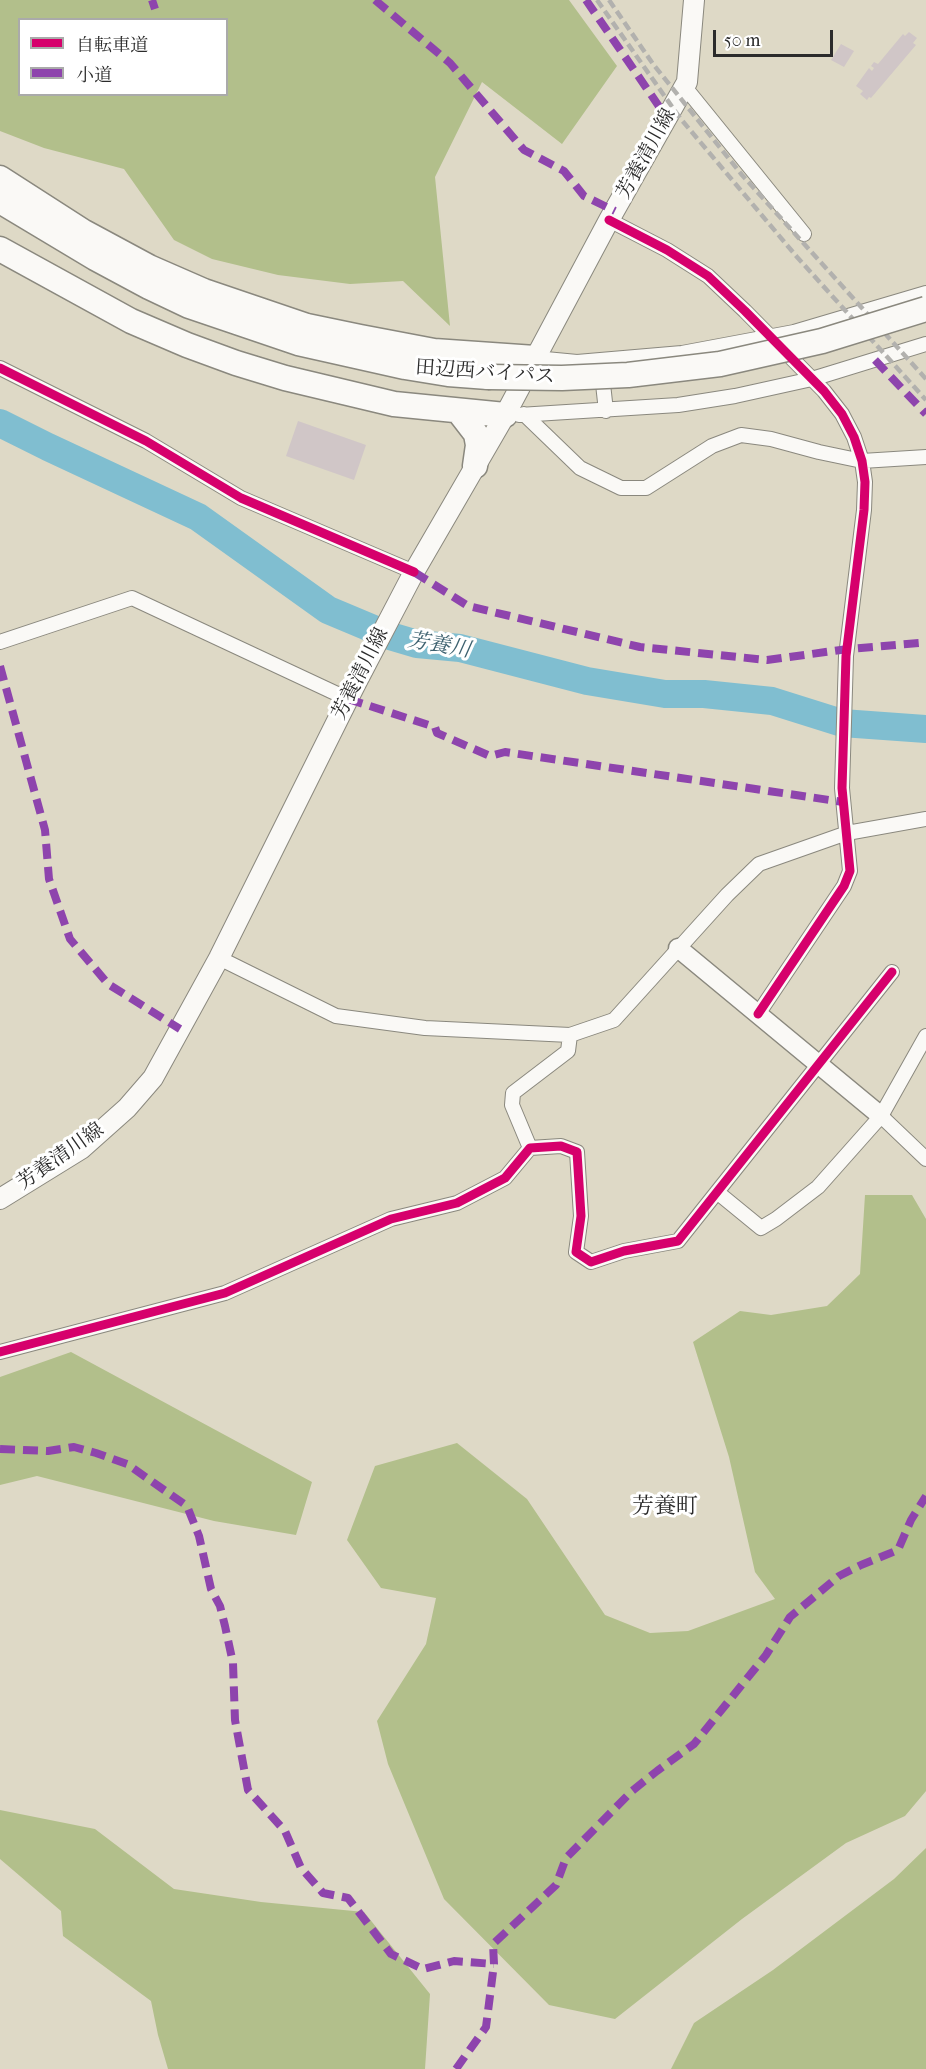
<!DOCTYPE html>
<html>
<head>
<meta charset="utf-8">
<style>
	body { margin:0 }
	#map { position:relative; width:926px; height:2069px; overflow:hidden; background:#ded9c6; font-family:"IM FELL French Canon","Noto Serif JP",serif }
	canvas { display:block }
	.legend { position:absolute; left:18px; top:18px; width:210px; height:78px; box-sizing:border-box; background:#fff; border:2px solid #aaa; margin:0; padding:8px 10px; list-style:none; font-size:18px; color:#2b2b2b }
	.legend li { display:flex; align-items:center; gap:12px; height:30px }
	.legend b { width:30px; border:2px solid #aaa }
	.scale { position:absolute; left:713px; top:30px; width:120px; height:27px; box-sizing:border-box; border:3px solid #2b2b2b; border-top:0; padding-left:8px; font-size:18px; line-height:21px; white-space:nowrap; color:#2b2b2b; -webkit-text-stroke:4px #fff; paint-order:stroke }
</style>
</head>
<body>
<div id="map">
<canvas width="926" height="2069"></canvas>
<ul class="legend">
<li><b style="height:8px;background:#d6006c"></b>自転車道</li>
<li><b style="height:8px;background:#8e44ad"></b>小道</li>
</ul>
<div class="scale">50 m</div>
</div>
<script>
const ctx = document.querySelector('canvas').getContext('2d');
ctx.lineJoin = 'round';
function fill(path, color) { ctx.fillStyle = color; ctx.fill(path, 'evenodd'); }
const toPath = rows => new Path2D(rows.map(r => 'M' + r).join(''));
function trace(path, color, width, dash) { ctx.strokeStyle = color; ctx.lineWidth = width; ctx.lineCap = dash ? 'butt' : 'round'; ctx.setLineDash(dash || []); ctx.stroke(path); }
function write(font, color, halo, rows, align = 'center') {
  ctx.font = font + ' "IM FELL French Canon","Noto Serif JP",serif'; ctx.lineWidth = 6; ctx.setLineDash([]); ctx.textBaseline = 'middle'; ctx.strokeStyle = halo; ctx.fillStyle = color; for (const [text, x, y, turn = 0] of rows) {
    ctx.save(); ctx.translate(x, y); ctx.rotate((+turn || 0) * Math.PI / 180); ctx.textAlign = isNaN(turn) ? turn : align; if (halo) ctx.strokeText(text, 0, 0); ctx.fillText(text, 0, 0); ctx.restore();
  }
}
fill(toPath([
	[0,0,569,0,617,66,562,144,482,82,435,177,450,326,403,281,350,284,278,275,212,259,174,240,124,169,44,148,0,131],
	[20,20,226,20,226,94,20,94],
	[865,1195,912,1195,926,1219,926,1791,905,1816,846,1843,742,1919,615,2019,549,2005,444,1899,388,1764,377,1721,426,1644,436,1598,381,1588,347,1540,375,1466,457,1443,527,1499,605,1615,650,1633,688,1631,775,1599,755,1572,729,1457,693,1342,740,1311,771,1315,827,1306,860,1274],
	[71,1352,312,1482,296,1535,214,1521,37,1476,0,1485,0,1377],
	[0,1810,95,1829,174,1889,261,1902,364,1912,430,1994,425,2069,168,2069,158,2035,151,2001,63,1936,61,1911,0,1859],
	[926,1848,926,2069,671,2069,694,2023,773,1970,894,1879]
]), '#b2bf8b');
trace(toPath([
	[0,423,48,447,198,517,328,610,390,636,417,644,460,648,587,681,665,694,704,694,772,701,842,723,926,729]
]), '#80bed0', 28);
fill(toPath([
	[909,32,917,38,913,43,916,45,871,98,869,97,867,100,860,94,863,91,856,86,869,68,872,71,874,68,871,66,874,62,878,64,903,34,905,36],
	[841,44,854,51,844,67,831,60],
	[298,421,366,445,354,480,286,456]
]), '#d0c6c7');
const minor = toPath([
	[684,86,804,234],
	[609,220,667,250,708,276,745,311,824,391,842,414,854,437,862,461,865,482,864,510,846,656,842,788,850,871,844,886,758,1014],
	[535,358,577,362,682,353,794,332,926,293],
	[0,368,146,441,241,498,414,572],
	[606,411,603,384,608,370],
	[524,414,580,468,621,488,646,488,712,446,741,435,771,439,819,452,862,461,926,457],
	[519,415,678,405,735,396,812,379,926,344],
	[0,642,132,598,348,699],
	[219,958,336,1016,425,1028,570,1035,614,1020,727,895,759,864,847,833,926,819],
	[881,1116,926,1159],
	[530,1148,512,1105,513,1093,568,1051,570,1035],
	[717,1192,761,1228,776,1219,818,1187,881,1116,926,1036],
	[0,1352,225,1293,391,1219,457,1203,505,1178,530,1148,561,1146,577,1152,581,1216,576,1252,591,1262,624,1251,678,1241,892,972]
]);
const tertiary = toPath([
	[678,948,881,1116]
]);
const secondary = toPath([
	[0,1199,81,1149,127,1108,153,1078,219,958,355,685,414,572,505,415,609,220,687,82,694,0]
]);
const trunk = toPath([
	[0,178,84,232,149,267,204,291,307,326,360,337,434,351,535,358],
	[0,201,95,258,149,287,189,306,298,343,405,367,448,374,488,377],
	[0,249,131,321,187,345,236,363,285,378,394,404,505,415],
	[459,412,476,434,478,445,475,466]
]);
trace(minor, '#8a887e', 16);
trace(tertiary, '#8a887e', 21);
trace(secondary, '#8a887e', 22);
trace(trunk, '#8a887e', 27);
trace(minor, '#faf9f6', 14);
trace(tertiary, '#faf9f6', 18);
trace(secondary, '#faf9f6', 20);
trace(trunk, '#faf9f6', 24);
trace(toPath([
	[597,0,680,118,797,257,926,400],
	[609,0,653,64,742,175,926,379]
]), '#b2b1ae', 4.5, [9, 4.5]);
const trunkBridge = toPath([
	[488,377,562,378,628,375,720,364,822,341,926,309]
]);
trace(trunkBridge, '#8a887e', 27, []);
trace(trunkBridge, '#faf9f6', 24);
trace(toPath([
	[152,0,155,9],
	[375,0,450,63,524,150,564,171,584,196,615,211],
	[586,0,667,118],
	[875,360,926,414],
	[414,572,468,606,640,647,767,660,848,649,919,643,926,641],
	[0,666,45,830,49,879,70,939,108,984,180,1029],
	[348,699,435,727,437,733,490,756,505,752,843,802],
	[0,1449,48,1451,74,1447,96,1453,127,1464,187,1506,199,1536,211,1589,220,1606,225,1626,233,1663,235,1720,248,1790,285,1831,301,1868,323,1893,348,1898,391,1954,423,1969,454,1961,494,1964],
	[456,2069,486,2027,494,1964,493,1944,556,1885,566,1858,632,1791,657,1771,694,1744,766,1655,790,1617,839,1576,861,1565,898,1550,911,1520,926,1496]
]), '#8e44ad', 8, [15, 8]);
trace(toPath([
	[609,220,667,250,708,276,745,311,824,391,842,414,854,437,862,461,865,482,864,510,846,656,842,788,850,871,844,886,758,1014],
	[0,368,146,441,241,498,414,572],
	[0,1352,225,1293,391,1219,457,1203,505,1178,530,1148,561,1146,577,1152,581,1216,576,1252,591,1262,624,1251,678,1241,892,972]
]), '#d6006c', 9);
write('20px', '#2b2b2b', '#fff', [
	["芳養清川線",647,154,-61],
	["田辺西バイパス",485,373,4],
	["芳養清川線",361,674,-63],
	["芳養清川線",61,1157,-35]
]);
write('italic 21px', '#3d616f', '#fff', [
	["芳養川",439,646,10]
]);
write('22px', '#2b2b2b', '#fff', [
	["芳養町",665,1508]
]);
</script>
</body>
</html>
